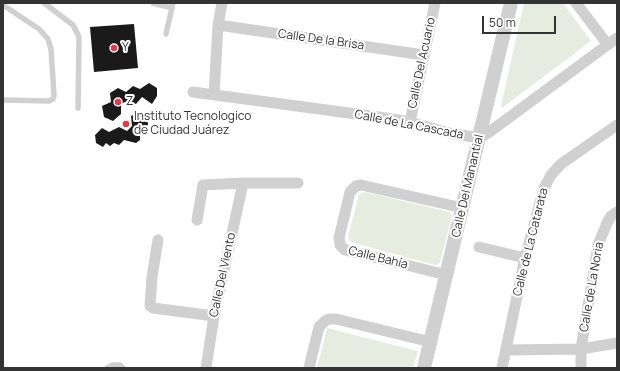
<!DOCTYPE html>
<html>
<head>
<meta charset="utf-8">
<style>
	body { margin:0 }
	#map { position:relative; width:620px; height:371px; overflow:hidden; background:#fff; font-family:Manrope,sans-serif }
	canvas { display:block }
	.frame { position:absolute; inset:0; border:4px solid #333; pointer-events:none }
	.scale { position:absolute; left:482px; top:16px; width:74px; height:18px; box-sizing:border-box; border:2px solid #333; border-top:0; padding-left:5px; font-size:12px; line-height:14px; white-space:nowrap; color:#333; -webkit-text-stroke:3px #fff; paint-order:stroke }
</style>
</head>
<body>
<div id="map">
<canvas width="620" height="371"></canvas>
<div class="frame"></div>
<div class="scale">50 m</div>
</div>
<script>
const ctx = document.querySelector('canvas').getContext('2d');
ctx.lineJoin = 'round';
function fill(path, color) { ctx.fillStyle = color; ctx.fill(path, 'evenodd'); }
const toPath = rows => new Path2D(rows.map(r => 'M' + r).join(''));
function trace(path, color, width, dash) { ctx.strokeStyle = color; ctx.lineWidth = width; ctx.lineCap = dash ? 'butt' : 'round'; ctx.setLineDash(dash || []); ctx.stroke(path); }
function write(font, color, halo, rows, align = 'center') {
  ctx.font = font + ' Manrope,sans-serif'; ctx.lineWidth = 4; ctx.setLineDash([]); ctx.textBaseline = 'middle'; ctx.strokeStyle = halo; ctx.fillStyle = color; for (const [text, x, y, turn = 0] of rows) {
    ctx.save(); ctx.translate(x, y); ctx.rotate((+turn || 0) * Math.PI / 180); ctx.textAlign = isNaN(turn) ? turn : align; if (halo) ctx.strokeText(text, 0, 0); ctx.fillText(text, 0, 0); ctx.restore();
  }
}
fill(toPath([
	[524,3,563,3,591,41,502,108,501,106],
	[365,192,449,212,452,215,440,263,435,265,351,242,348,237,359,194],
	[327,328,418,351,413,368,317,368]
]), '#e6ecdf');
fill(toPath([
	[134,24,138,68,94,72,90,27],
	[149,83,157,88,157,96,152,104,142,97,136,104,127,101,121,104,121,114,113,121,104,117,102,106,111,102,110,93,118,88,126,92,133,86,140,89],
	[139,112,147,116,148,125,140,129,140,140,136,143,124,140,119,145,114,143,110,146,106,143,103,147,96,143,95,135,102,128,109,132,119,127,127,131,132,126,131,116]
]), '#1a1a1a');
trace(toPath([
	[44,3,73,25,79,37,78,108],
	[153,3,172,8],
	[3,5,39,29,48,39,51,49,54,95,53,99,49,101,3,100],
	[166,34,173,3],
	[107,368,112,365,120,365,123,368]
]), '#d0d0d0', 5.5);
trace(toPath([
	[576,3,608,45],
	[218,25,424,55],
	[193,92,386,118,410,122,449,133,479,138,488,133,617,38],
	[214,95,218,25,222,3],
	[410,122,435,3],
	[197,220,203,185,243,183,298,183],
	[158,240,152,277,150,306,153,308,214,316],
	[479,247,525,258],
	[447,275,345,250,340,245,339,238,350,192,356,186,361,185,463,208],
	[506,350,581,349,617,343],
	[206,368,214,316,243,183],
	[309,368,319,327,325,321,329,319,336,319,431,342],
	[502,368,525,258,544,188,551,175,561,164,617,125],
	[581,368,581,349,598,245,607,223,611,216,617,212]
]), '#d0d0d0', 11);
trace(toPath([
	[424,368,511,3]
]), '#d0d0d0', 14);
for (const [x, y, r, color] of [
	[114,48,4,"#e63946"],
	[118,102,4,"#e63946"],
	[126,124,4,"#e63946"]
]) { const dot = new Path2D(); dot.arc(x, y, r, 0, 2 * Math.PI); ctx.fillStyle = color; ctx.fill(dot); trace(dot, '#fff', 1.5); }
write('12px', '#333', '#fff', [
	["Calle De la Brisa",321,40,8],
	["Calle Del Acuario",422,63,-78],
	["Calle de La Cascada",409,125,11],
	["Calle Del Manantial",468,186,-77],
	["Calle de La Catarata",531,242,-76],
	["Calle Bahía",378,258,14],
	["Calle Del Viento",223,275,-78],
	["Calle de La Noria",592,287,-80]
]);
write('12px', '#333', '#fff', [
	["Y",122,48],
	["Z",126,102],
	["Instituto Tecnologico",134,117],
	["de Ciudad Juárez",134,131]
], 'left');
</script>
</body>
</html>
